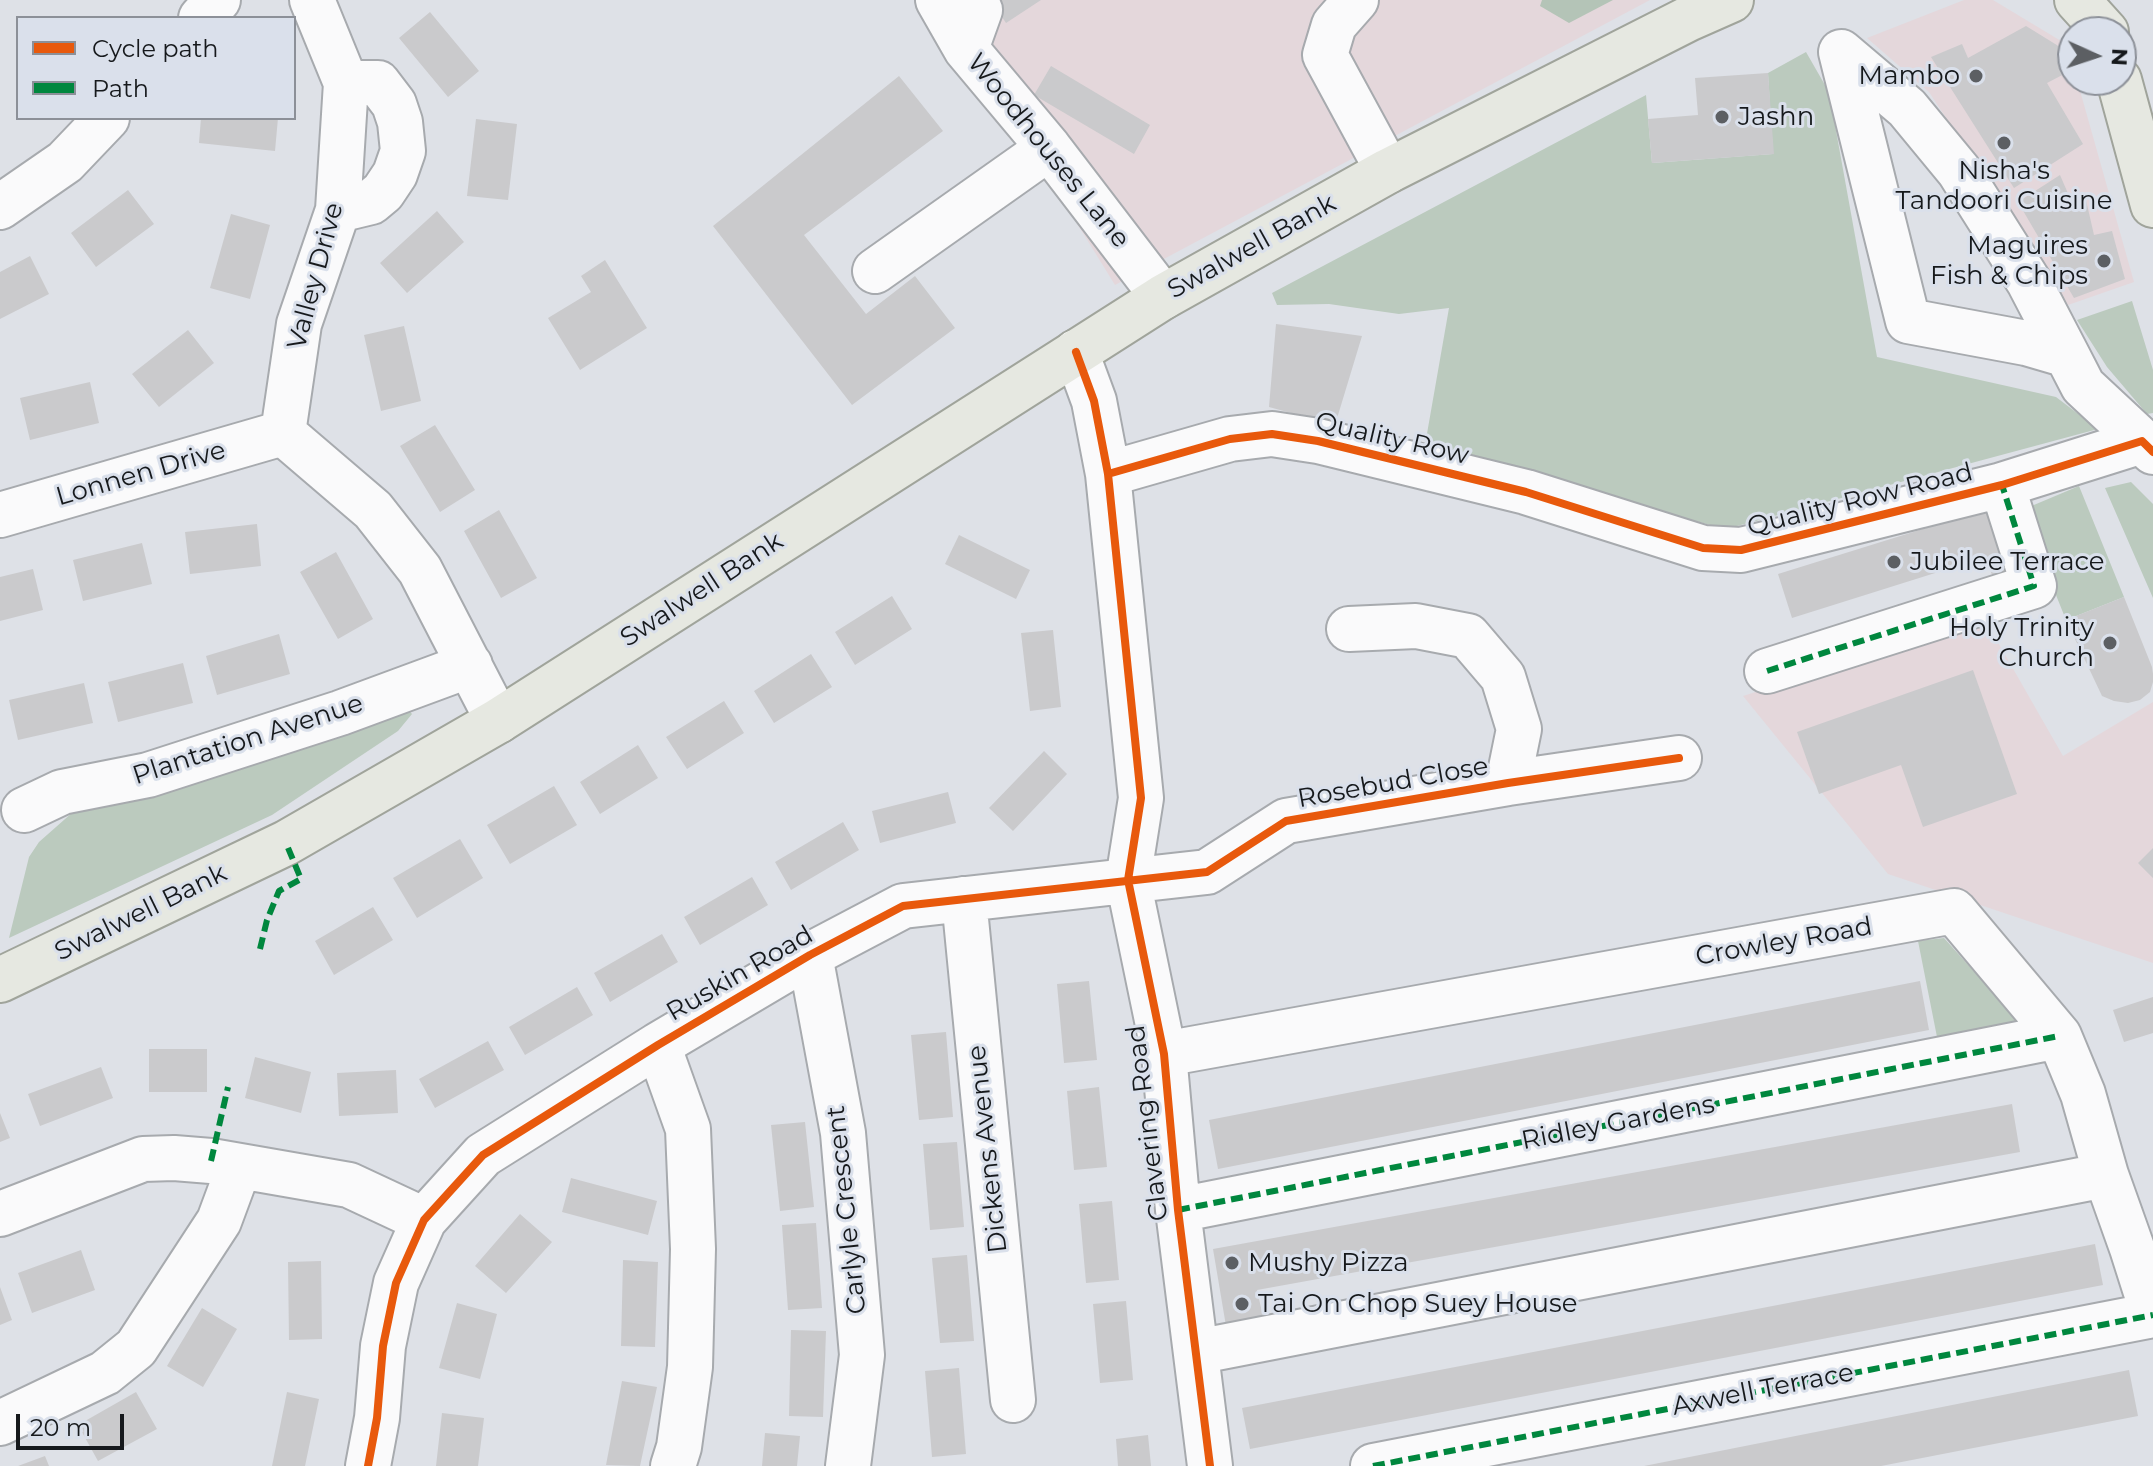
<!DOCTYPE html>
<html>
<head>
<meta charset="utf-8">
<style>
	body { margin:0 }
	#map { position:relative; width:2153px; height:1466px; overflow:hidden; background:#dee1e7; font-family:Montserrat,sans-serif }
	canvas { display:block }
	.legend { position:absolute; left:16px; top:16px; width:280px; height:104px; box-sizing:border-box; background:#dae0eb; border:2px solid #8c9098; margin:0; padding:10px 14px; list-style:none; font-size:24px; color:#16191c }
	.legend li { display:flex; align-items:center; gap:16px; height:40px }
	.legend b { width:40px; border:2px solid #8c9098 }
	.north { position:absolute; left:2057px; top:16px; width:80px; height:80px; box-sizing:border-box; background:#dae0eb; border:2px solid #8c9098; border-radius:50%; rotate:93deg; font-size:22px; font-weight:700; line-height:32px; text-align:center; color:#16191c }
	.north::after { content:''; display:block; margin:auto; width:28px; height:36px; background:#5c5f63; clip-path:polygon(50% 0,100% 100%,50% 72%,0 100%) }
	.scale { position:absolute; left:16px; top:1414px; width:108px; height:36px; box-sizing:border-box; border:4px solid #16191c; border-top:0; padding-left:10px; font-size:24px; line-height:28px; white-space:nowrap; color:#16191c; -webkit-text-stroke:6px #dae0eb; paint-order:stroke }
</style>
</head>
<body>
<div id="map">
<canvas width="2153" height="1466"></canvas>
<ul class="legend">
<li><b style="height:10px;background:#e8590c"></b>Cycle path</li>
<li><b style="height:10px;background:#00873e"></b>Path</li>
</ul>
<div class="north">N</div>
<div class="scale">20 m</div>
</div>
<script>
const ctx = document.querySelector('canvas').getContext('2d');
ctx.lineJoin = 'round';
function fill(path, color) { ctx.fillStyle = color; ctx.fill(path, 'evenodd'); }
const toPath = rows => new Path2D(rows.map(r => 'M' + r).join(''));
function trace(path, color, width, dash) { ctx.strokeStyle = color; ctx.lineWidth = width; ctx.lineCap = dash ? 'butt' : 'round'; ctx.setLineDash(dash || []); ctx.stroke(path); }
function write(font, color, halo, rows, align = 'center') {
  ctx.font = font + ' Montserrat,sans-serif'; ctx.lineWidth = 6; ctx.setLineDash([]); ctx.textBaseline = 'middle'; ctx.strokeStyle = halo; ctx.fillStyle = color; for (const [text, x, y, turn = 0] of rows) {
    ctx.save(); ctx.translate(x, y); ctx.rotate((+turn || 0) * Math.PI / 180); ctx.textAlign = isNaN(turn) ? turn : align; if (halo) ctx.strokeText(text, 0, 0); ctx.fillText(text, 0, 0); ctx.restore();
  }
}
fill(toPath([
	[939,0,1650,0,1115,285],
	[1964,0,1993,0,2066,44,2073,68,2073,80,2077,80,2134,282,2068,305,1929,92,1867,38],
	[1984,618,2063,756,2153,702,2153,963,1888,874,1743,696]
]), '#e4d7db');
fill(toPath([
	[1806,52,1829,92,1877,357,2056,397,2098,429,1726,529,1538,480,1425,445,1449,308,1399,314,1329,304,1277,305,1272,293,1646,95,1652,163,1773,154,1768,73],
	[2132,301,2153,370,2153,413,2147,414,2107,367,2077,320],
	[2131,482,2153,504,2153,598,2105,488],
	[2079,486,2124,597,2066,620,2022,510],
	[402,703,412,714,398,731,272,815,9,938,29,857,39,842,73,812,147,795],
	[1944,938,2021,1024,1938,1042,1918,941]
]), '#bbcabe');
fill(toPath([
	[1542,0,1613,0,1569,23,1540,6]
]), '#b4c4b7');
fill(toPath([
	[991,0,1041,0,1006,23],
	[430,12,479,71,448,97,399,38],
	[2026,26,2060,47,2070,71,2047,83,2083,144,2014,188,1931,57,1962,44,1968,58],
	[1051,66,1150,125,1134,154,1034,95],
	[1768,73,1774,154,1652,163,1648,119,1698,115,1695,78],
	[899,76,943,131,804,235,866,314,915,276,955,328,852,405,713,226],
	[201,118,278,118,275,151,199,143],
	[476,119,517,124,508,200,467,196],
	[2060,175,2073,205,2086,200,2094,235,2112,231,2125,279,2074,298,2018,202],
	[128,190,154,224,96,267,71,233],
	[437,211,464,242,407,293,380,263],
	[231,214,270,225,250,299,210,288],
	[30,256,49,294,0,319,0,272],
	[605,260,647,328,580,370,548,318,591,292,581,276],
	[1276,324,1362,336,1335,425,1269,407],
	[404,326,421,401,381,411,364,335],
	[188,330,214,363,159,407,132,374],
	[90,382,99,423,30,440,20,398],
	[435,425,475,490,440,512,400,446],
	[2000,505,2019,567,1992,575,1986,557,1792,618,1778,574],
	[499,510,537,578,501,598,464,531],
	[257,524,261,566,190,574,185,532],
	[959,535,1030,570,1016,599,945,564],
	[142,543,152,584,83,601,73,560],
	[336,552,373,619,338,639,300,572],
	[33,569,43,610,0,621,0,577],
	[892,596,912,629,855,665,835,632],
	[2124,597,2152,667,2153,674,2153,682,2150,692,2140,700,2128,703,2114,701,2102,696,2066,620],
	[1053,630,1061,707,1030,711,1021,633],
	[279,634,290,674,217,695,206,656],
	[811,654,832,687,774,723,754,691],
	[183,663,193,703,118,722,108,682],
	[1973,670,2017,794,1923,827,1901,765,1819,794,1797,732],
	[84,683,93,723,18,740,9,700],
	[724,701,744,733,687,769,666,737],
	[638,745,658,778,600,814,580,782],
	[1044,751,1067,774,1013,831,989,808],
	[554,786,577,825,510,864,487,825],
	[948,792,956,823,880,843,872,811],
	[843,822,859,850,791,890,775,862],
	[460,839,483,878,417,918,393,878],
	[2153,848,2153,878,2138,863],
	[752,877,768,905,700,945,684,917],
	[373,907,393,940,334,975,315,941],
	[662,934,678,962,610,1002,594,973],
	[1089,981,1097,1060,1064,1063,1057,984],
	[1920,981,1929,1030,1218,1169,1209,1120],
	[577,987,593,1015,525,1055,509,1027],
	[2153,997,2153,1033,2124,1042,2113,1010],
	[946,1032,953,1117,919,1120,911,1035],
	[488,1041,504,1070,435,1108,419,1079],
	[149,1049,207,1049,207,1092,149,1092],
	[255,1057,311,1072,301,1113,245,1098],
	[101,1067,113,1098,40,1126,28,1094],
	[396,1070,398,1113,339,1116,337,1073],
	[1099,1087,1107,1167,1074,1170,1067,1091],
	[2012,1104,2020,1152,1257,1290,1264,1321,1226,1326,1213,1249],
	[0,1113,10,1138,0,1142],
	[805,1122,814,1207,780,1211,771,1125],
	[957,1142,964,1227,930,1230,923,1144],
	[571,1178,657,1201,648,1235,562,1212],
	[1112,1201,1119,1280,1086,1283,1079,1204],
	[520,1214,552,1242,506,1293,475,1266],
	[816,1223,822,1308,788,1310,782,1225],
	[2095,1244,2103,1285,1250,1449,1242,1408],
	[81,1250,95,1290,32,1313,18,1273],
	[967,1255,974,1341,940,1343,932,1258],
	[623,1260,658,1262,655,1347,621,1346],
	[321,1261,322,1339,289,1340,288,1262],
	[0,1287,12,1320,0,1325],
	[1126,1301,1133,1380,1100,1383,1093,1304],
	[457,1303,497,1314,480,1379,439,1368],
	[202,1308,237,1329,203,1387,167,1366],
	[791,1330,826,1331,823,1417,789,1416],
	[959,1368,966,1454,932,1457,925,1371],
	[2129,1370,2138,1416,1881,1466,1644,1466],
	[622,1381,657,1387,640,1466,606,1465],
	[136,1392,157,1429,98,1461,78,1425],
	[287,1392,319,1399,305,1466,272,1466],
	[442,1413,484,1418,478,1466,436,1466],
	[765,1433,800,1436,797,1466,762,1466],
	[1148,1435,1151,1466,1118,1466,1116,1439],
	[45,1456,49,1466,18,1466]
]), '#cacacc');
const minor = toPath([
	[312,0,346,83,338,210,299,324,283,433,373,510,420,570,498,721],
	[938,0,966,49,1049,148,1163,297],
	[1356,0,1334,25,1325,55,1388,171],
	[201,18,218,0],
	[966,49,980,10,974,0],
	[0,207,65,162,107,118],
	[338,210,371,202,383,192,395,174,403,151,400,122,394,104,378,83,346,83],
	[875,271,1049,148],
	[1076,352,1094,401,1108,474,1141,798,1128,880,1164,1054,1178,1210,1210,1466],
	[2067,355,2026,343,1908,321,1841,52,1907,108,1959,171,2029,282,2067,355,2083,386,2142,441],
	[1108,474,1230,439,1272,434,1318,441,1526,492,1703,548,1741,550,2002,485,2142,441,2153,452],
	[0,515,283,433],
	[1349,629,1416,626,1468,636,1503,677,1519,729,1508,783],
	[1767,671,2034,586,2002,485],
	[24,810,62,792,148,775,340,713,470,665],
	[964,899,1013,1400],
	[810,955,843,1133,862,1355,848,1466],
	[658,1045,688,1129,693,1249,690,1367,679,1447,673,1466],
	[1164,1054,1954,911,2059,1036,2083,1094,2106,1175,2132,1248,2153,1314],
	[1178,1210,2059,1036],
	[0,1214,143,1159,174,1158,211,1161,349,1185,424,1220],
	[1196,1352,2106,1175],
	[0,1423,105,1373,136,1348,219,1221,239,1167],
	[368,1466,377,1418,383,1346,396,1283,424,1220,483,1155,658,1045,810,955,903,906,1207,872,1286,821,1508,783,1679,758],
	[1373,1466,2153,1315]
]);
const major = toPath([
	[2077,0,2106,32],
	[2119,80,2153,205],
	[0,980,286,843,498,721,1163,297,1388,171,1688,19,1731,0]
]);
trace(minor, '#a7aaae', 48);
trace(major, '#a0a49b', 48);
trace(minor, '#fafafb', 44);
trace(major, '#e6e8e1', 44);
trace(toPath([
	[1767,671,2034,586,2002,485],
	[260,949,267,920,279,891,301,879,286,843],
	[211,1161,228,1087],
	[1178,1210,2059,1036],
	[1373,1466,2153,1315]
]), '#00873e', 6, [12, 6]);
trace(toPath([
	[1076,352,1094,401,1108,474,1141,798,1128,880,1164,1054,1178,1210,1210,1466],
	[1108,474,1230,439,1272,434,1318,441,1526,492,1703,548,1741,550,2002,485,2142,441,2153,452],
	[368,1466,377,1418,383,1346,396,1283,424,1220,483,1155,658,1045,810,955,903,906,1207,872,1286,821,1508,783,1679,758]
]), '#e8590c', 8);
for (const [x, y, r, color] of [
	[1976,76,8,"#5c5f63"],
	[1722,117,8,"#5c5f63"],
	[2004,143,8,"#5c5f63"],
	[2104,261,8,"#5c5f63"],
	[1894,562,8,"#5c5f63"],
	[2110,643,8,"#5c5f63"],
	[1232,1263,8,"#5c5f63"],
	[1242,1304,8,"#5c5f63"]
]) { const dot = new Path2D(); dot.arc(x, y, r, 0, 2 * Math.PI); ctx.fillStyle = color; ctx.fill(dot); trace(dot, '#dae0eb', 3); }
write('26px', '#16191c', '#dae0eb', [
	["Mambo",1960,76,"right"],
	["Jashn",1738,117],
	["Nisha's",2004,171,"center"],
	["Tandoori Cuisine",2004,201,"center"],
	["Maguires",2088,246,"right"],
	["Fish & Chips",2088,276,"right"],
	["Jubilee Terrace",1910,562],
	["Holy Trinity",2094,628,"right"],
	["Church",2094,658,"right"],
	["Mushy Pizza",1248,1263],
	["Tai On Chop Suey House",1258,1304]
], 'left');
write('26px', '#16191c', '#dae0eb', [
	["Woodhouses Lane",1048,151,51],
	["Swalwell Bank",1252,247,-29],
	["Valley Drive",316,276,-75],
	["Quality Row",1392,439,13],
	["Lonnen Drive",141,474,-16],
	["Quality Row Road",1860,500,-14],
	["Swalwell Bank",702,590,-33],
	["Plantation Avenue",248,740,-18],
	["Rosebud Close",1393,783,-10],
	["Swalwell Bank",141,913,-26],
	["Crowley Road",1784,942,-10],
	["Ruskin Road",740,974,-30],
	["Clavering Road",1148,1123,-97],
	["Ridley Gardens",1618,1123,-11],
	["Dickens Avenue",988,1149,-96],
	["Carlyle Crescent",847,1210,-96],
	["Axwell Terrace",1763,1390,-11]
]);
</script>
</body>
</html>
